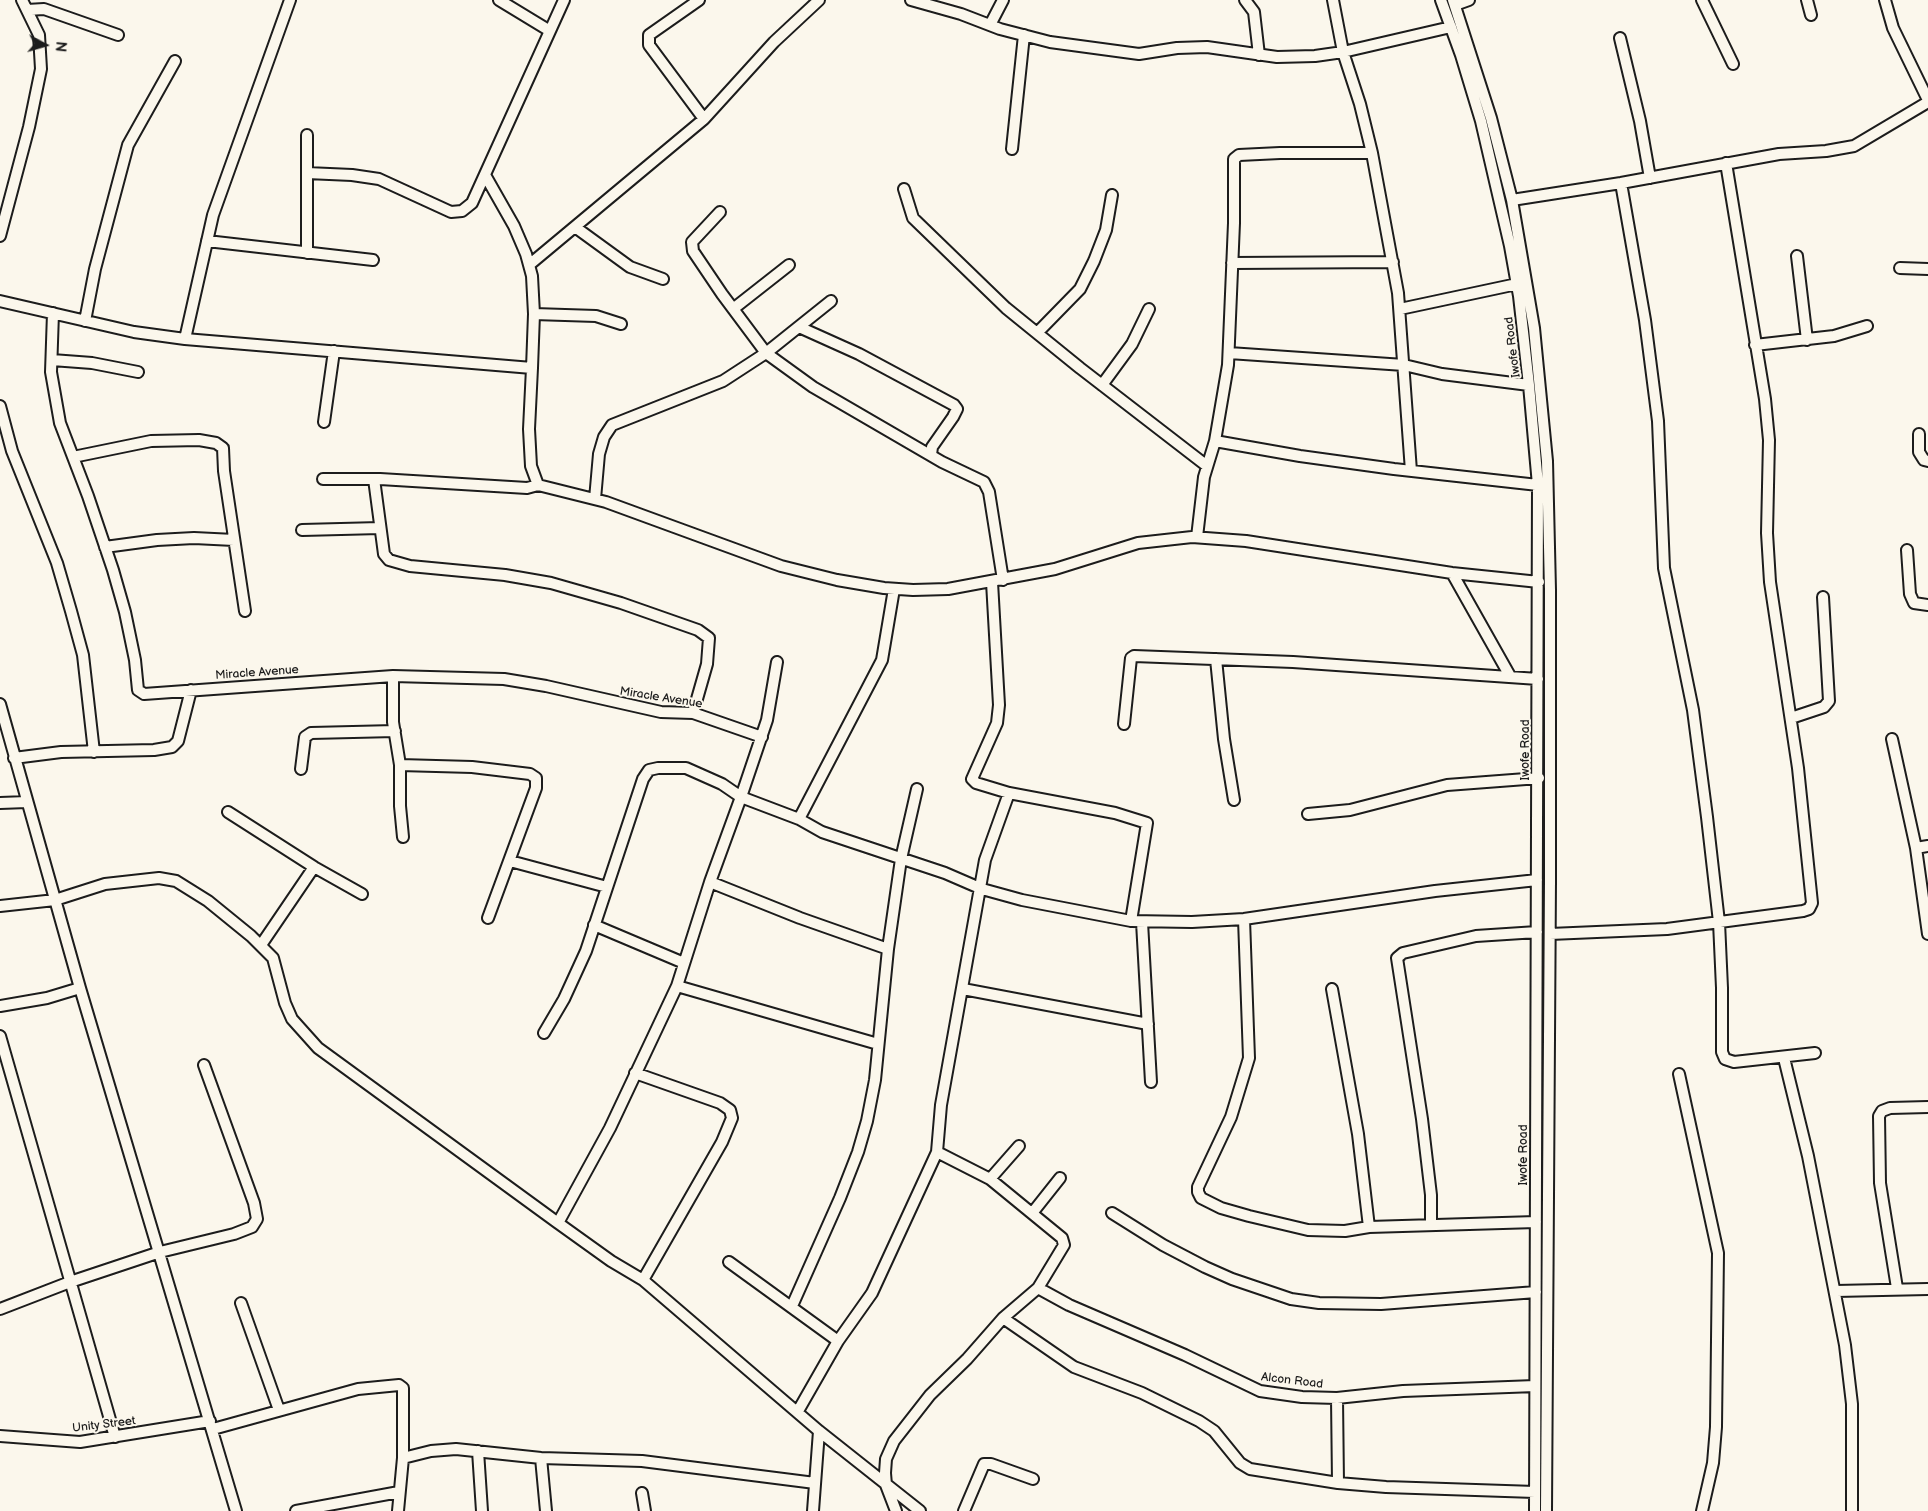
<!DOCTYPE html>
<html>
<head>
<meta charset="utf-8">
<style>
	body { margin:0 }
	#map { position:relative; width:1928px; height:1511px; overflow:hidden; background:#fbf7ec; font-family:"Balsamiq Sans",sans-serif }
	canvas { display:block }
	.north { position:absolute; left:20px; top:20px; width:50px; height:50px; -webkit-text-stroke:4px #fbf7ec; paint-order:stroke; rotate:96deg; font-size:14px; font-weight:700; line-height:20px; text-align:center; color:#1c1c1c }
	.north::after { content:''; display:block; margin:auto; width:18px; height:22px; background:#1c1c1c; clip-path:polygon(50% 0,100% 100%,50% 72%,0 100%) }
</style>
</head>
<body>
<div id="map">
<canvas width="1928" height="1511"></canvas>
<div class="north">N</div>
</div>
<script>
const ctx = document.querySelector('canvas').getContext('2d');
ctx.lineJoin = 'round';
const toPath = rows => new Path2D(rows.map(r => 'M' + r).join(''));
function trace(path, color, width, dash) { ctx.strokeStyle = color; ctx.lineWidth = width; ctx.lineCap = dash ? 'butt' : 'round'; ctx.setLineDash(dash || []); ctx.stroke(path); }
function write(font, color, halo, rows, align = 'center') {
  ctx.font = font + ' "Balsamiq Sans",sans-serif'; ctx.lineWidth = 4; ctx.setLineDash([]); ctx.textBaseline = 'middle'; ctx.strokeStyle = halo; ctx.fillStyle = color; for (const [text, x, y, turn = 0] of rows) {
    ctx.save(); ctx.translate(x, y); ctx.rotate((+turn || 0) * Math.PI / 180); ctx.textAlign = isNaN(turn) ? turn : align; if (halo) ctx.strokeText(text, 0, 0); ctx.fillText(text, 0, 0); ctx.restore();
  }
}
const minor = toPath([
	[499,0,550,31],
	[699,0,649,35,649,45,704,119],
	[911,0,961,14,1000,29,1050,42,1139,54,1177,48,1207,47,1277,57,1315,56,1343,52,1451,27],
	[1245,0,1254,12,1259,55],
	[1333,0,1343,52,1360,104,1372,153,1398,293,1411,471],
	[1441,0,1461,55,1481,121,1510,246,1519,296,1529,385,1538,485,1535,1511],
	[1453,0,1491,118,1512,200,1534,328,1547,461,1550,590,1550,880,1546,1511],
	[1702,0,1733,64],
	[1807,0,1811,15],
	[1885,0,1893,28,1928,100],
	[1455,5,1469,0],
	[27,10,44,9,118,35],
	[990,25,1003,0],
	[1620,38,1640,121,1650,178],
	[1012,149,1024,35],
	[307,173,352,175,379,179,451,212,462,211,472,203,564,0],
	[485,175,514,226,526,254,532,276,534,314,532,368],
	[1621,183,1645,320,1658,421,1664,568,1693,710,1707,817,1719,922,1722,988,1722,1052,1725,1059,1734,1062,1815,1053],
	[904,189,913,218,1006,308,1080,368,1207,466],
	[1512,200,1621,183,1779,154,1826,151,1854,146,1928,102],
	[720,212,692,242,693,251,722,294,766,353,813,387,942,462,984,482,989,492,1003,580],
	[575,227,630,267,663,279],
	[0,236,29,127,41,69,39,35,22,0],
	[207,241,373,260],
	[307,253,307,135],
	[1797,256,1807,340],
	[1232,263,1393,262],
	[529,265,704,119,774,42,819,0],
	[1900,268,1928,269],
	[0,301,134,332,185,339,532,368,529,429,531,466,538,485,606,502,781,566,837,580,884,588,913,590,948,589,1055,569,1138,543,1192,537,1246,541,1452,573,1539,582],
	[733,309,789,265],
	[1400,309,1517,284],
	[53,313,51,372,60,423,88,496,113,570,125,612,135,660,138,690,144,694,393,676,504,679,546,686,661,712,693,713,762,737],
	[534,314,596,316,621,324],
	[85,321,95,269,128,145,175,61],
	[799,327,859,354,954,405,957,409,953,417,932,447,931,455],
	[1037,333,1080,289,1094,261,1106,230,1112,195],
	[185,339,213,215,290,0],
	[1755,345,1834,336,1867,326],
	[1229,353,1404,365,1442,374,1529,385],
	[52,360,92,363,138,372],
	[1102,385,1132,344,1149,309],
	[0,406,12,451,57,563,71,611,83,655,94,752],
	[324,422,334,351],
	[1919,434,1919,452,1924,460,1928,461],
	[1215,441,1300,456,1394,469,1538,485],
	[73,457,151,441,199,440,216,443,223,448,224,471,245,611],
	[323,479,380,479,527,488,538,485],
	[374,479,384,554,389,560,410,566,505,575,551,583,621,603,698,630,709,638,707,664,693,713],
	[595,499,599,454,604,437,612,425,723,381,766,353,831,301],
	[302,530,380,528],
	[1197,537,1204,477,1215,441,1228,365,1234,223,1234,159,1239,155,1280,153,1372,153],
	[105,547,157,540,194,538,234,540],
	[1907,550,1910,594,1914,603,1928,605],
	[1452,573,1510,676],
	[992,582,999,705,997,723,972,779,976,783,1009,793,1115,813,1147,823,1131,921],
	[894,589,882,660,799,819,741,797,710,882,677,986,610,1128,558,1223,611,1261,643,1280,819,1431,920,1511],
	[1216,659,1224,739,1234,800],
	[393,676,393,722,400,765,400,806,403,837],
	[0,704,80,988,236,1511],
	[1791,718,1824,707,1829,701,1823,597],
	[1124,724,1131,658,1134,656,1293,662,1538,679],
	[1892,739,1916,848,1928,934],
	[14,758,61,752,154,750,172,747,178,741,191,690],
	[400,765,472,767,530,774,536,778,536,788,488,918],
	[301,769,305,737,311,733,395,731],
	[0,803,27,802],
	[228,812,314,867,261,945],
	[1308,814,1350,810,1447,785,1539,778],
	[799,819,822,832,945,873,982,889,1022,900,1131,921,1192,922,1244,919,1435,891,1537,880],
	[1916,848,1928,846],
	[510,861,607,887],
	[314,867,362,894],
	[710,882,800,918,888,949],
	[0,906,55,900,105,884,159,878,176,881,208,901,251,936,273,958,285,1003,292,1019,318,1048,558,1223],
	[1244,919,1249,1058,1231,1117,1198,1187,1198,1192,1201,1198,1221,1208,1249,1216,1308,1230,1345,1231,1369,1227,1536,1222],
	[1142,922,1151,1082],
	[594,925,684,963],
	[1550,934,1667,929,1803,911,1809,909,1812,903,1798,768,1770,582,1767,533,1769,440,1765,399,1726,163],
	[677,986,878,1044],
	[963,989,1148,1024],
	[1332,989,1358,1134,1369,1227],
	[0,1006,47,998,80,988],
	[544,1033,564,999,586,951,643,779,649,770,658,768,686,768,722,784,741,797,767,720,777,662],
	[0,1036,115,1437],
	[1784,1058,1808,1156,1845,1345,1852,1404,1852,1511],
	[635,1073,720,1103,730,1110,732,1118,722,1142,643,1280],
	[1679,1074,1718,1253,1716,1427,1713,1463,1702,1511],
	[990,1179,1019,1146],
	[1033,1212,1060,1178],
	[1112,1213,1163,1245,1205,1267,1232,1279,1291,1299,1319,1303,1381,1304,1536,1292],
	[1431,1225,1431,1195,1422,1119,1397,958,1403,953,1476,936,1537,932],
	[729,1262,838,1341],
	[1038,1288,1069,1305,1185,1355,1260,1391,1302,1397,1337,1398,1403,1391,1535,1386],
	[1897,1288,1880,1183,1879,1116,1882,1111,1890,1108,1928,1107],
	[1836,1291,1928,1289],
	[241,1303,279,1410],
	[792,1306,840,1198,858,1152,867,1121,875,1080,888,949,901,859,917,789],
	[0,1309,70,1282,160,1252,234,1234,252,1227,257,1219,254,1203,204,1065],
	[1003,1318,1074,1367,1142,1393,1199,1421,1214,1431,1240,1463,1250,1469,1338,1483,1386,1487,1535,1492],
	[1337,1398,1338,1483],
	[798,1411,838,1341,872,1293,937,1152,941,1105,985,860,1009,793],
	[213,1429,358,1389,399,1385,403,1388,403,1458,398,1511],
	[0,1436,80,1442,210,1421],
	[478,1451,482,1511],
	[403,1458,431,1451,456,1449,541,1458,642,1461,815,1483],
	[541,1458,546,1511],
	[642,1493,645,1511],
	[296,1511,399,1492],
	[813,1511,819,1431],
	[896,1511,886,1485,885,1473,886,1459,894,1441,930,1395,967,1359,1003,1318,1038,1288,1064,1245,1062,1238,990,1179,937,1152],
	[964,1511,984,1464,991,1464,1033,1479]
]);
trace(minor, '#1c1c1c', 14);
trace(minor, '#fbf7ec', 10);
write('12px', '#1c1c1c', '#fbf7ec', [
	["Iwofe Road",1513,347,-97],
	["Miracle Avenue",257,673,-4],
	["Miracle Avenue",661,698,9],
	["Iwofe Road",1526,750,-90],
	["Iwofe Road",1524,1155,-90],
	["Alcon Road",1292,1381,7],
	["Unity Street",104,1425,-7]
]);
</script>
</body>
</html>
